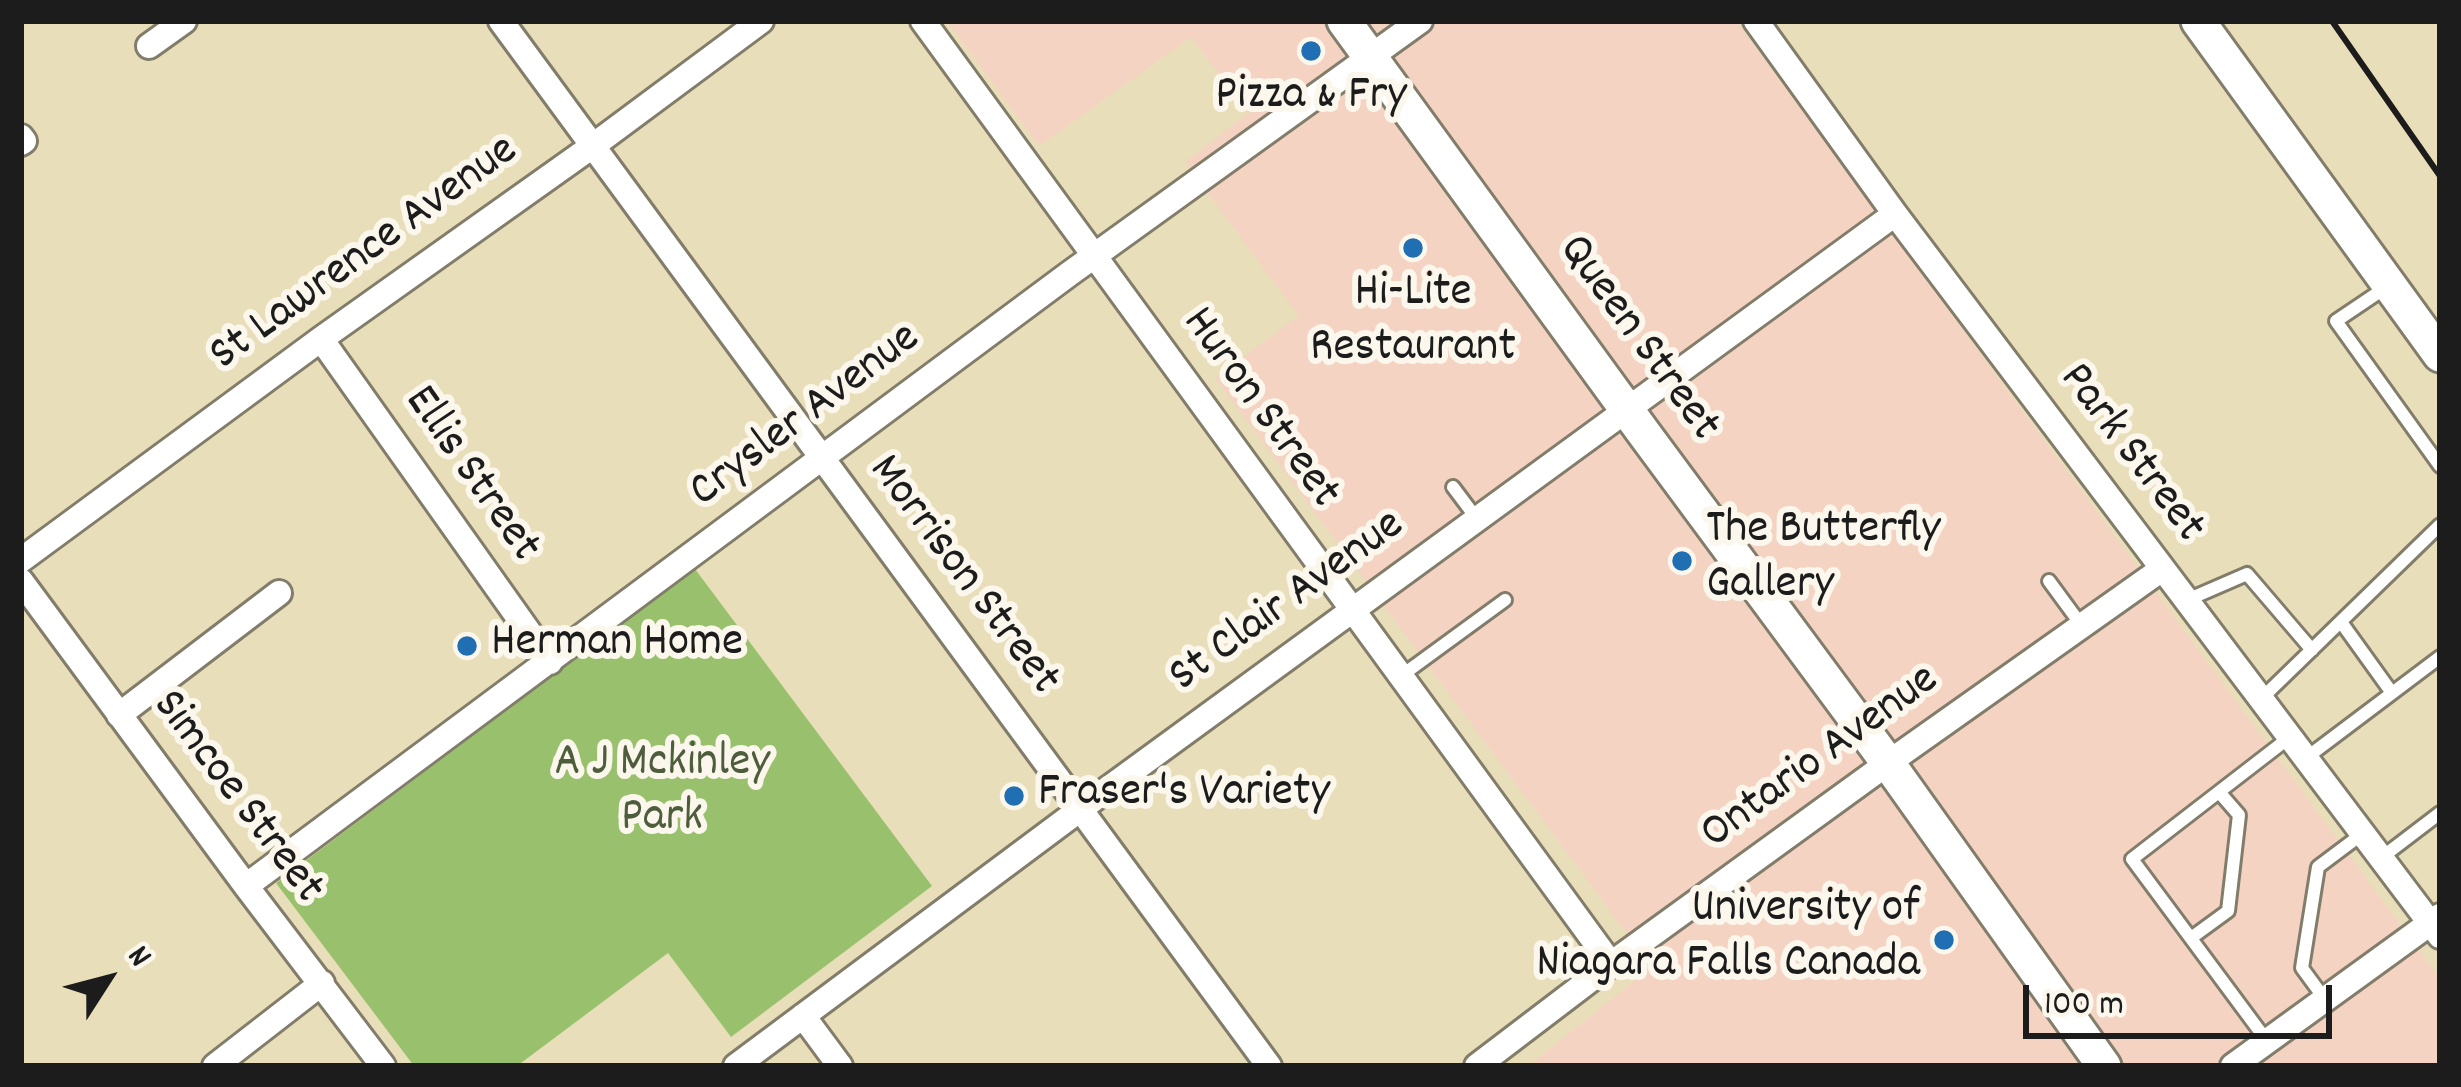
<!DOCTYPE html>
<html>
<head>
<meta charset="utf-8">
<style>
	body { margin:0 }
	#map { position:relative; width:2461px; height:1087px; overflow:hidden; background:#e8deb9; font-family:Dekko,sans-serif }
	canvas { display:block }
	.frame { position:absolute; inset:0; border:24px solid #1c1c1c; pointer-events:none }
	.north { position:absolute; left:48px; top:919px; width:120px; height:120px; -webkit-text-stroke:9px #fbf7ec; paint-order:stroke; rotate:54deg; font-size:33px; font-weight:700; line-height:48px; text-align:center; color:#1c1c1c }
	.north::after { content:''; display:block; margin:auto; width:42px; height:54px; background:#1c1c1c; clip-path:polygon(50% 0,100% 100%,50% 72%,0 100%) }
	.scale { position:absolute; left:2023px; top:985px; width:309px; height:54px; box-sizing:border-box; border:6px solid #1c1c1c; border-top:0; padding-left:15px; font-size:36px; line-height:42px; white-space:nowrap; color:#1c1c1c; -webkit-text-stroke:9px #fbf7ec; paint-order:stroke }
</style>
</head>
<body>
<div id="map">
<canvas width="2461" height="1087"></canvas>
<div class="frame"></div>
<div class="north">N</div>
<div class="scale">100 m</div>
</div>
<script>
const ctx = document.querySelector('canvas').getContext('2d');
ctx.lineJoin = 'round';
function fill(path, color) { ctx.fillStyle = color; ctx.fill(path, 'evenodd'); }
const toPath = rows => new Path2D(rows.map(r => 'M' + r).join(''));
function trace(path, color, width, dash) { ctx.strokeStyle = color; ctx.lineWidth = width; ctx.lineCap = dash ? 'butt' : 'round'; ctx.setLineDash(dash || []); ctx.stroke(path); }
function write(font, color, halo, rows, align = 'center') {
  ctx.font = font + ' Dekko,sans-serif'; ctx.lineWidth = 12; ctx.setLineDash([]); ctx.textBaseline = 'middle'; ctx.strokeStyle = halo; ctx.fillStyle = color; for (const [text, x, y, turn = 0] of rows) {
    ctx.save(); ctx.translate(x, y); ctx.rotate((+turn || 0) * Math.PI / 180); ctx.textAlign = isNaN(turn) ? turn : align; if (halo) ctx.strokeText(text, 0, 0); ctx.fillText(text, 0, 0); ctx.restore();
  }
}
fill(toPath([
	[947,21,1736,21,2440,979,2440,1066,1528,1066,1652,967,1215,378,1299,316,1185,162,1249,113,1191,37,1039,146]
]), '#f5d3c2');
fill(toPath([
	[695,569,932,886,731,1037,668,953,517,1066,414,1066,276,883]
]), '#99c16d');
const lane = toPath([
	[2388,286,2336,321,2440,466],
	[1453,487,1477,519],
	[2049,581,2082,626],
	[2187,600,2247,574,2312,650],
	[2341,622,2392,693],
	[1401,676,1505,600],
	[2261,699,2440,525],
	[2306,758,2440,657],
	[2381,858,2440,813],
	[2191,938,2228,911,2239,815,2219,792],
	[2324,998,2302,968,2318,867,2362,834],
	[2267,1041,2132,859,2290,737]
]);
const street = toPath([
	[501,21,1269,1066],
	[923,21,1611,964],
	[1756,21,1895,214,2440,936],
	[149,46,184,21],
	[21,137,24,141,21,143],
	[321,339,550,662],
	[21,560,321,339,594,145,761,21],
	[21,581,246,886,383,1066],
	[119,715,279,593],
	[246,886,1069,274,1420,21],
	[803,1016,840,1066],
	[215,1066,322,983],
	[736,1066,1098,796,1895,214],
	[1477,1066,1611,964,1888,763,2162,569],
	[2233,1066,2440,916]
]);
const secondary = toPath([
	[1344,21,1643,432,1888,763,2104,1066],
	[2198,21,2440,355]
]);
trace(lane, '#827d6a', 18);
trace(street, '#827d6a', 30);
trace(secondary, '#827d6a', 39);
trace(lane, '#fff', 12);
trace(street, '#fff', 24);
trace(secondary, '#fff', 33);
trace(toPath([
	[2332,21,2440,176]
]), '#1c1c1c', 6);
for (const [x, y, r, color] of [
	[1311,51,12,"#1f6fb2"],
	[1413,248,12,"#1f6fb2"],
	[1682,561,12,"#1f6fb2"],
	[467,646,12,"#1f6fb2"],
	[1014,796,12,"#1f6fb2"],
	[1944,940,12,"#1f6fb2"]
]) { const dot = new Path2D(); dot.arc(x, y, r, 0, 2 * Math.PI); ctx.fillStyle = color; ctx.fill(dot); trace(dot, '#fbf7ec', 4.5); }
write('48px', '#1c1c1c', '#fbf7ec', [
	["Pizza & Fry",1311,99,"center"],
	["Hi-Lite",1413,296,"center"],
	["Restaurant",1413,351,"center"],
	["The Butterfly",1706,533],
	["Gallery",1706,588],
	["Herman Home",491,646],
	["Fraser's Variety",1038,796],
	["University of",1920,912,"right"],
	["Niagara Falls Canada",1920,967,"right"]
], 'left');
write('48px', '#1c1c1c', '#fbf7ec', [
	["St Lawrence Avenue",366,256,-36],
	["Queen Street",1636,340,54],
	["Huron Street",1258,410,54],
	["Crysler Avenue",807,418,-37],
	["Park Street",2129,455,53],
	["Ellis Street",469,476,55],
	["Morrison Street",961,577,53],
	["St Clair Avenue",1289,604,-36],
	["Ontario Avenue",1822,760,-36],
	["Simcoe Street",235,799,53]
]);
write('48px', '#4e5e3c', '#fbf7ec', [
	["A J Mckinley",662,766],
	["Park",662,821]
]);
</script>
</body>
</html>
